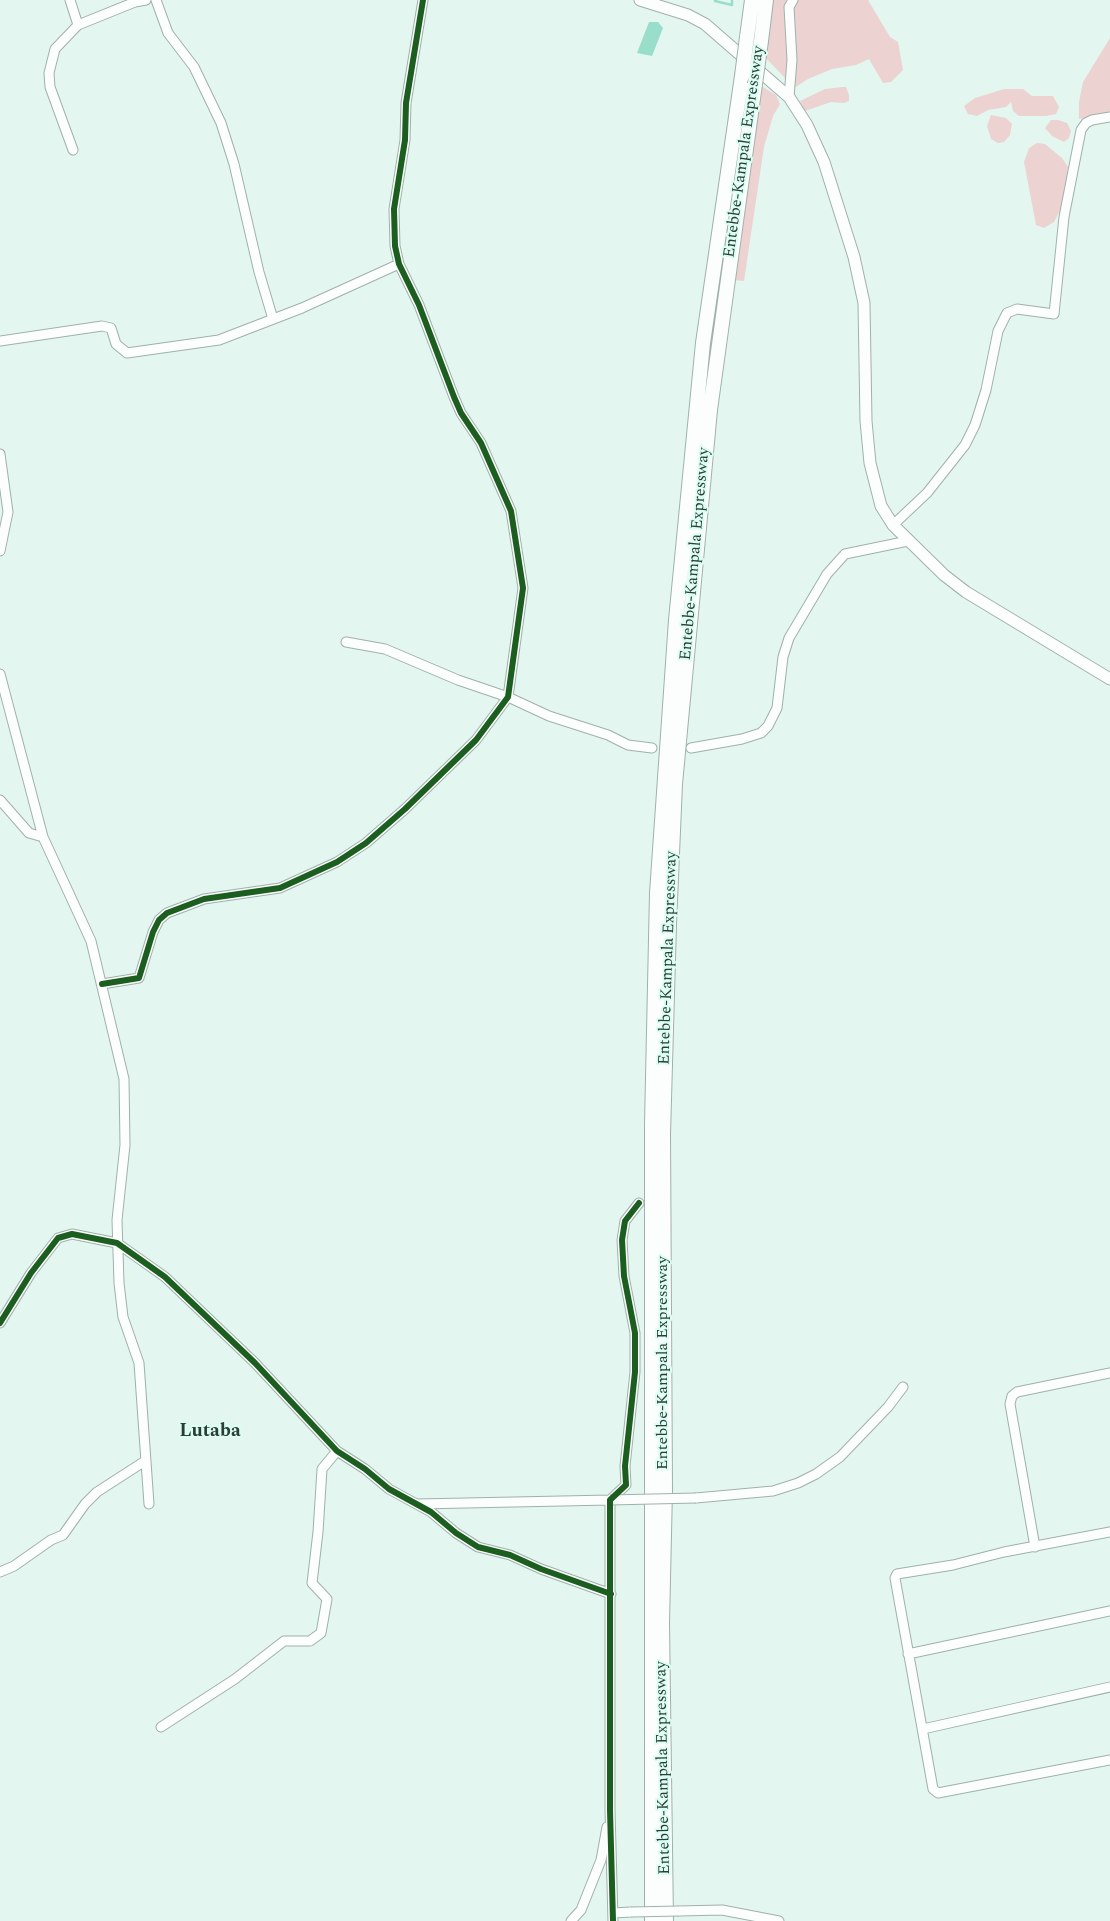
<!DOCTYPE html>
<html>
<head>
<meta charset="utf-8">
<style>
	body { margin:0 }
	canvas { display:block; background:#e3f6ef }
</style>
</head>
<body>
<canvas width="1110" height="1921"></canvas>
<script>
const ctx = document.querySelector('canvas').getContext('2d');
ctx.lineJoin = 'round';
function fill(path, color) { ctx.fillStyle = color; ctx.fill(path, 'evenodd'); }
const toPath = rows => new Path2D(rows.map(r => 'M' + r).join(''));
function trace(path, color, width, dash) { ctx.strokeStyle = color; ctx.lineWidth = width; ctx.lineCap = dash ? 'butt' : 'round'; ctx.setLineDash(dash || []); ctx.stroke(path); }
function write(font, color, halo, rows, align = 'center') {
  ctx.font = font + ' Spectral,serif'; ctx.lineWidth = 4; ctx.setLineDash([]); ctx.textBaseline = 'middle'; ctx.strokeStyle = halo; ctx.fillStyle = color; for (const [text, x, y, turn = 0] of rows) {
    ctx.save(); ctx.translate(x, y); ctx.rotate((+turn || 0) * Math.PI / 180); ctx.textAlign = isNaN(turn) ? turn : align; if (halo) ctx.strokeText(text, 0, 0); ctx.fillText(text, 0, 0); ctx.restore();
  }
}
fill(toPath([
	[771,0,786,0,788,61,785,78,764,56],
	[797,0,868,0,890,37,898,42,903,70,891,82,883,83,869,59,856,65,832,69,808,79,794,88,793,3],
	[1110,38,1110,113,1079,119,1079,102,1083,82],
	[758,84,776,95,780,104,773,116,764,147,744,281,734,280],
	[842,87,846,87,849,95,849,101,844,103,831,102,805,111,800,101,825,89],
	[1004,89,1023,89,1032,96,1053,96,1059,107,1056,114,1046,116,1019,116,1013,111,1011,102,1006,107,988,110,977,116,968,114,964,106,975,98],
	[991,115,1006,118,1012,124,1010,135,1004,142,998,143,991,139,987,126],
	[1051,120,1058,120,1067,123,1071,131,1069,138,1064,142,1052,136,1045,128],
	[1037,143,1045,144,1062,158,1068,167,1061,208,1054,222,1044,228,1036,225,1024,162,1029,148]
]), '#ecd3d2');
fill(toPath([
	[649,22,658,22,663,28,652,56,637,53]
]), '#99decb');
trace(toPath([
	[715,1,732,5,732,0]
]), '#99decb', 2.5);
const minor = toPath([
	[70,0,78,25],
	[156,0,168,33,194,67,221,123,234,164,259,272,273,319],
	[789,97,792,60,789,7,793,0],
	[73,150,50,87,49,73,55,49,78,25,135,2,146,0],
	[0,341,102,326,111,328,116,344,127,353,219,340,302,308,399,264],
	[0,454,8,512,0,551],
	[893,525,927,493,965,445,975,425,986,390,998,331,1007,313,1017,309,1054,314,1064,217,1081,130,1086,123,1092,120,1110,117],
	[346,642,385,649,458,680,508,697,549,716,608,735,628,745,652,748],
	[0,674,43,837],
	[691,748,742,739,761,733,768,726,777,708,783,657,789,638,827,574,845,554,908,541],
	[0,800,29,833,43,837,91,941,124,1079,125,1145,117,1220,119,1283,123,1317,139,1363,149,1504],
	[102,984,139,978,153,932,159,920,167,913,204,899,280,888,337,862,366,843,405,809,476,740,508,697,523,588,511,511,481,443,461,413,454,397,419,305,399,264,395,246,394,209,405,140,406,103,423,0],
	[0,1323,31,1273,58,1238,72,1234,117,1243,165,1277,255,1363,337,1451,365,1469,389,1489,431,1512,456,1533,478,1547,510,1555,541,1569,611,1594],
	[696,1498,773,1491,798,1483,816,1474,840,1457,888,1407,903,1387],
	[418,1504,610,1500],
	[1110,1532,1004,1552,953,1565,897,1574,895,1578,933,1789,938,1793,1110,1760],
	[1035,1547,1010,1404,1012,1396,1017,1392,1110,1373],
	[0,1572,14,1566,51,1540,63,1535,85,1504,97,1492,145,1461],
	[908,1654,1110,1611],
	[161,1727,235,1679,284,1641,310,1641,321,1633,327,1599,312,1583,318,1532,322,1469,337,1451],
	[923,1729,1110,1687],
	[679,1911,722,1910,779,1921],
	[613,1913,631,1912],
	[571,1921,581,1910,601,1860,607,1827],
	[613,1921,610,1810,610,1500,626,1485,625,1466,635,1372,635,1333,624,1276,622,1240,625,1221,639,1203]
]);
const major = toPath([
	[640,0,688,15,705,24,789,97,807,125,824,162,854,257,864,303,866,421,870,463,881,506,893,525,944,575,966,592,1110,679]
]);
const highway = toPath([
	[747,37,752,0],
	[761,41,766,0],
	[652,1921,652,1124,657,893,676,620,703,343,742,76],
	[666,1921,662,1623,665,1490,663,1134,669,924,675,784,710,410,755,84]
]);
trace(minor, '#a1b0ab', 11);
trace(major, '#a1b0ab', 13);
trace(highway, '#a1b0ab', 16);
trace(minor, '#fbfefd', 9);
trace(major, '#fbfefd', 11);
trace(highway, '#fbfefd', 14);
const minorBridge = toPath([
	[610,1500,696,1498],
	[631,1912,679,1911]
]);
const highwayBridge = toPath([
	[742,76,747,37],
	[755,84,761,41]
]);
trace(minorBridge, '#a1b0ab', 11, []);
trace(highwayBridge, '#a1b0ab', 16, []);
trace(minorBridge, '#fbfefd', 9);
trace(highwayBridge, '#fbfefd', 14);
trace(toPath([
	[102,984,139,978,153,932,159,920,167,913,204,899,280,888,337,862,366,843,405,809,476,740,508,697,523,588,511,511,481,443,461,413,454,397,419,305,399,264,395,246,394,209,405,140,406,103,423,0],
	[0,1323,31,1273,58,1238,72,1234,117,1243,165,1277,255,1363,337,1451,365,1469,389,1489,431,1512,456,1533,478,1547,510,1555,541,1569,611,1594],
	[613,1921,610,1810,610,1500,626,1485,625,1466,635,1372,635,1333,624,1276,622,1240,625,1221,639,1203]
]), '#1b5e20', 6);
write('16px', '#2e3c37', '#dbfef2', [
	["Entebbe-Kampala Expressway",745,152,-82],
	["Entebbe-Kampala Expressway",696,554,-85],
	["Entebbe-Kampala Expressway",669,958,-88],
	["Entebbe-Kampala Expressway",664,1363,-90],
	["Entebbe-Kampala Expressway",664,1768,-91]
]);
write('bold 19px', '#2e3c37', '#dbfef2', [
	["Lutaba",210,1432]
]);
</script>
</body>
</html>
